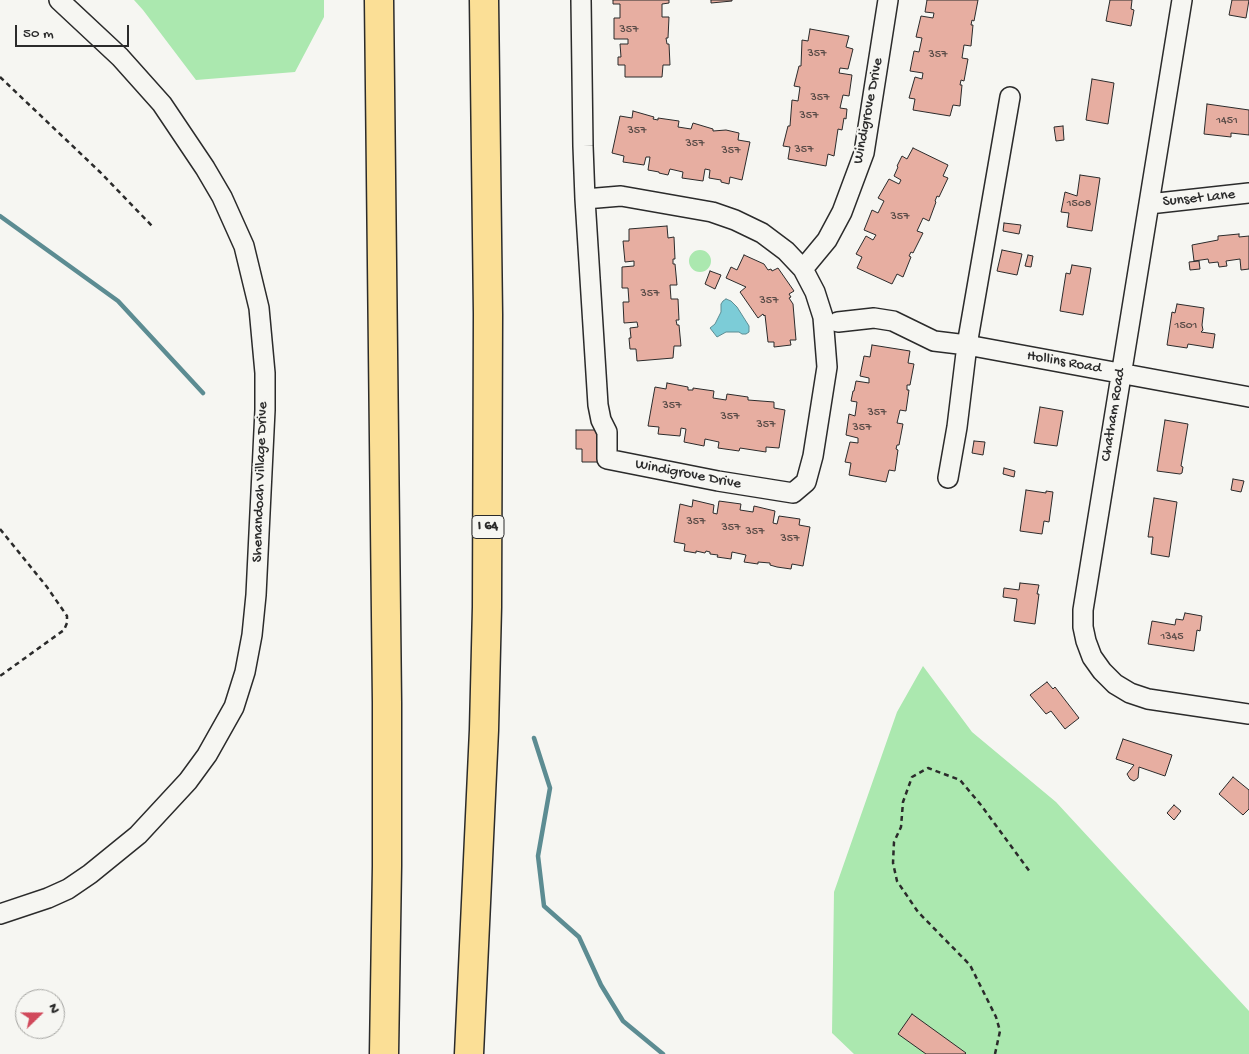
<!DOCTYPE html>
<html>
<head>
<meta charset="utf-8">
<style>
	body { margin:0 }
	#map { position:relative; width:1249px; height:1054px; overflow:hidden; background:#f6f6f2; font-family:"Gochi Hand",sans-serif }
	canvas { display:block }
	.north { position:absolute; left:15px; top:989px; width:50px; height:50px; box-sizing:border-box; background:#f6f6f2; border:1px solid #a5a5a2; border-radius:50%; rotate:68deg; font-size:14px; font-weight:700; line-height:20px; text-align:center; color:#2b2b2b }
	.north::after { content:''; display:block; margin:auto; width:18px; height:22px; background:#d1495b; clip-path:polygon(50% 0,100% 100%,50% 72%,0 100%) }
	.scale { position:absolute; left:15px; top:25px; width:114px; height:22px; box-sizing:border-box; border:2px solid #2b2b2b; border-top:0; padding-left:6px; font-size:15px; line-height:18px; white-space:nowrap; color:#2b2b2b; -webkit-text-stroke:4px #f6f6f2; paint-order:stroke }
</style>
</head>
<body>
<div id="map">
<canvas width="1249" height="1054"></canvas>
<div class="north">N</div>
<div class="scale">50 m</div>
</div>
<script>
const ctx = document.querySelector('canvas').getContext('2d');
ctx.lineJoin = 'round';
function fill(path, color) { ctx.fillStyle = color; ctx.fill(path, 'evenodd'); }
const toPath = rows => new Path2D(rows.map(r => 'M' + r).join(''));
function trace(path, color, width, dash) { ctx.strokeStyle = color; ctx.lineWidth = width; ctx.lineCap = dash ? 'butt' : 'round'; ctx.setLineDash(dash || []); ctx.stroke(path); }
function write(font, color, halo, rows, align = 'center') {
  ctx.font = font + ' "Gochi Hand",sans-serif'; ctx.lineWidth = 4.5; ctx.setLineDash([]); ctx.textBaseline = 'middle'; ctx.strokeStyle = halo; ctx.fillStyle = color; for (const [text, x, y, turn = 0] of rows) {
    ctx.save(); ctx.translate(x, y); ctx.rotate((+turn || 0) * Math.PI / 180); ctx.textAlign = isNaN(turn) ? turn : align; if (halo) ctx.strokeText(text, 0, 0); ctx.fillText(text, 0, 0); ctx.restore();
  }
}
fill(toPath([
	[134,0,324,0,324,17,295,72,196,80,143,10],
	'689 261a11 11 0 1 1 22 0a11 11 0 1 1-22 0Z',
	[923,666,972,732,1056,802,1249,1011,1249,1054,854,1054,832,1033,834,892,897,712]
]), '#abe8af');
const water = toPath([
	[726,299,731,301,737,307,749,326,749,332,746,334,742,334,739,332,726,332,717,337,710,328,715,324,721,312,721,304,723,301,726,299]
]);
fill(water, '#7cccd7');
trace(water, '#5c8c92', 1);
trace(toPath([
	[0,216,118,301,203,393],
	[534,738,550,788,538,856,544,906,579,937,601,985,623,1021,663,1054]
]), '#5c8c92', 4.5);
const building = toPath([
	[613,0,669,0,669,3,662,4,662,17,669,17,668,38,666,38,667,44,669,44,670,65,663,65,662,77,625,77,625,65,618,65,618,57,621,57,620,44,628,44,628,39,614,39,614,18,620,18,620,4,613,4,613,0],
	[711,0,732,0,732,1,711,3,711,0],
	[927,0,978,0,974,21,972,20,971,25,973,25,971,46,964,45,962,58,968,59,964,81,961,80,960,85,962,85,960,106,953,105,950,116,913,110,915,99,909,98,915,77,922,79,923,73,910,71,914,51,919,52,922,38,916,37,921,16,933,18,934,13,925,12,927,0],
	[1110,0,1132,0,1131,9,1134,10,1131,26,1106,21,1110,0],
	[1232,0,1249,0,1246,18,1229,15,1232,0],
	[810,29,849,36,846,47,853,49,848,69,840,68,839,73,852,75,849,96,843,95,840,108,847,109,846,119,844,118,842,130,838,129,834,156,828,154,826,166,788,159,790,147,783,146,788,126,790,126,792,100,798,101,800,87,794,86,799,66,801,66,802,40,808,41,810,29],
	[1092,79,1114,83,1108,124,1086,120,1092,79],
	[1207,104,1249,110,1249,135,1231,133,1231,137,1204,134,1207,104],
	[633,111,654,117,653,119,658,120,658,118,679,121,678,127,691,129,693,123,713,129,713,131,726,130,739,133,738,140,750,142,742,180,730,177,729,184,721,182,721,180,709,178,710,170,705,169,703,181,682,178,683,172,670,169,668,175,659,173,659,172,648,170,650,157,646,157,644,165,623,162,624,156,612,153,620,116,632,118,633,111],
	[1063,126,1064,140,1056,141,1054,127,1063,126],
	[913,148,948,165,943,176,948,178,939,197,937,196,935,201,936,202,929,221,923,218,917,231,923,233,913,253,911,252,909,256,911,257,903,277,897,274,892,284,857,268,862,257,856,254,866,236,873,240,876,235,864,230,872,210,878,213,884,201,878,198,889,179,899,184,901,180,894,176,898,167,897,166,902,156,907,159,913,148],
	[1080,175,1100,178,1092,231,1067,227,1069,213,1061,212,1065,192,1077,196,1080,175],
	[1004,223,1021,225,1019,234,1003,231,1004,223],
	[667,226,668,238,674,237,675,259,673,259,673,264,675,264,677,285,670,285,671,299,678,299,679,320,676,320,677,325,679,325,681,346,674,346,673,358,637,361,636,349,630,349,629,338,631,338,630,328,638,327,637,322,624,323,623,302,629,302,628,288,622,288,622,267,634,266,634,261,625,262,623,241,629,241,629,229,667,226],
	[1239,234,1239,237,1249,236,1249,269,1241,270,1240,259,1226,261,1227,266,1219,267,1218,262,1209,263,1208,259,1194,261,1192,245,1218,240,1218,236,1239,234],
	[1002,250,1022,254,1017,275,997,271,1002,250],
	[744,255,764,264,768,270,771,269,772,271,778,268,794,291,789,294,791,297,789,298,793,304,796,340,790,340,791,345,774,347,774,342,768,342,765,315,764,316,763,314,758,318,740,292,746,287,726,278,731,267,737,270,744,255],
	[1028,255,1033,256,1031,267,1025,266,1028,255],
	[1199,261,1200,269,1190,270,1189,262,1199,261],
	[1072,265,1091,268,1083,315,1060,311,1066,273,1070,274,1072,265],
	[710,271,721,275,715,289,705,284,710,271],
	[1177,304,1204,308,1202,325,1203,330,1201,332,1215,334,1213,348,1188,344,1187,348,1167,345,1172,312,1175,313,1177,304],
	[872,345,910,351,908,363,914,364,910,385,907,385,907,390,909,390,906,411,900,410,897,423,903,424,899,445,897,445,896,449,898,450,895,471,889,470,886,482,849,475,851,463,845,462,850,442,858,443,858,438,846,435,849,414,855,416,857,402,851,401,853,391,854,391,856,381,869,383,869,378,860,376,864,356,870,357,872,345],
	[667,383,688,387,688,390,693,390,693,388,714,391,713,398,726,400,727,394,748,397,748,400,774,402,774,408,785,410,779,448,766,447,766,452,740,448,739,451,718,448,719,442,705,439,704,446,684,442,686,429,681,428,680,436,658,434,659,427,648,426,655,387,666,389,667,383],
	[1040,407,1063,411,1057,446,1034,443,1040,407],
	[1165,420,1188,424,1181,466,1183,467,1182,473,1180,474,1157,471,1165,420],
	[576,430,601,430,601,462,582,462,582,449,576,449,576,430],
	[974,441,985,442,983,455,972,453,974,441],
	[1004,468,1015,471,1014,477,1003,474,1004,468],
	[1233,479,1244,481,1241,492,1231,490,1233,479],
	[1026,490,1046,493,1046,491,1053,492,1049,522,1044,521,1042,534,1020,531,1026,490],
	[1154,498,1177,502,1169,557,1151,554,1153,537,1148,537,1154,498],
	[693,500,714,505,713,513,717,514,719,501,741,504,740,510,753,512,754,506,775,511,773,523,777,524,779,516,800,519,799,525,810,527,803,566,792,564,791,569,777,567,770,565,770,563,758,562,758,564,744,562,746,555,732,552,731,559,717,557,718,555,710,554,710,552,706,551,705,553,696,551,696,553,684,551,685,544,674,542,680,504,692,507,693,500],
	[1020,583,1039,585,1037,594,1039,594,1035,624,1014,621,1017,599,1003,597,1004,588,1019,590,1020,583],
	[1185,613,1202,616,1200,631,1197,630,1194,651,1148,644,1152,621,1175,625,1176,619,1183,620,1185,613],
	[1047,682,1053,689,1055,687,1079,718,1065,729,1051,711,1046,714,1030,695,1047,682],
	[1123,739,1172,755,1165,776,1139,767,1138,778,1134,781,1130,779,1127,774,1134,765,1116,759,1123,739],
	[1233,777,1249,790,1249,809,1243,815,1219,794,1233,777],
	[1174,805,1181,811,1174,820,1167,813,1174,805],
	[912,1014,966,1053,965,1054,926,1054,898,1034,912,1014]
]);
fill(building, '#e7aea1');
trace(building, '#2b2b2b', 1);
const minor = toPath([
	[581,0,583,146,585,199],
	[1182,0,1083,610,1083,627,1086,641,1092,657,1102,671,1115,684,1130,693,1148,699,1249,714],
	[621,196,712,212,735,220,762,233,786,251,803,269,815,292,823,317,827,367,813,456,806,482,793,493,718,481,607,459,607,432,601,420,598,405,585,199,621,196],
	[1149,204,1249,193],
	[803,269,827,240,842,212,864,153,888,0],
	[838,322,874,318,893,321,934,341,967,345,1249,397],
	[948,478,957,427,967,345,1010,97],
	[0,914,48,898,68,889,90,874,138,835,188,781,207,755,234,707,245,672,252,635,256,595,265,410,265,373,259,308,244,246,222,197,205,168,162,104,120,57,59,0]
]);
const highway = toPath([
	[379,0,387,702,387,866,384,1054],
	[469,1054,484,730,487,607,488,314,484,0]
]);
trace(minor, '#2b2b2b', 22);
trace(highway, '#2b2b2b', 31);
trace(toPath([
	[0,77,100,172,153,227],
	[0,529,47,587,67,616,67,623,64,630,0,676],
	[995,1054,1000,1031,996,1017,970,965,918,912,897,881,893,863,894,842,901,827,903,802,912,777,928,768,960,780,981,805,1030,872]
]), '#2b2b2b', 2.5, [5, 4]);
trace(minor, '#f6f6f2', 19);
trace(highway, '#fbdf96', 28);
write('12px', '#5a4c48', null, [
	["357",629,30],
	["357",817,54],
	["357",938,55],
	["357",820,98],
	["357",809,116],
	["1451",1227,121],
	["357",637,131],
	["357",695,144],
	["357",804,150],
	["357",731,151],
	["1508",1079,204],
	["357",900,217],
	["357",650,294],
	["357",769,301],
	["1501",1186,326],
	["357",672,406],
	["357",877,413],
	["357",730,417],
	["357",766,425],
	["357",862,428],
	["357",696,522],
	["357",731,528],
	["357",755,532],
	["357",790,539],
	["1345",1172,637]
]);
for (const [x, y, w] of [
	[488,527,32]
]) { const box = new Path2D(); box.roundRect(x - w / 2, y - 11.5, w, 23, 4); ctx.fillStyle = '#f6f6f2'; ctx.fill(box); trace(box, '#2b2b2b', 1); }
write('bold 14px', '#2b2b2b', null, [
	["I 64",488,527]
]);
write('15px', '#2b2b2b', '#f6f6f2', [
	["Windigrove Drive",869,111,-79],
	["Sunset Lane",1199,199,-6],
	["Hollins Road",1064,363,10],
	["Chatham Road",1114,415,-81],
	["Windigrove Drive",688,475,11],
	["Shenandoah Village Drive",261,482,-88]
]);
</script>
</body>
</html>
